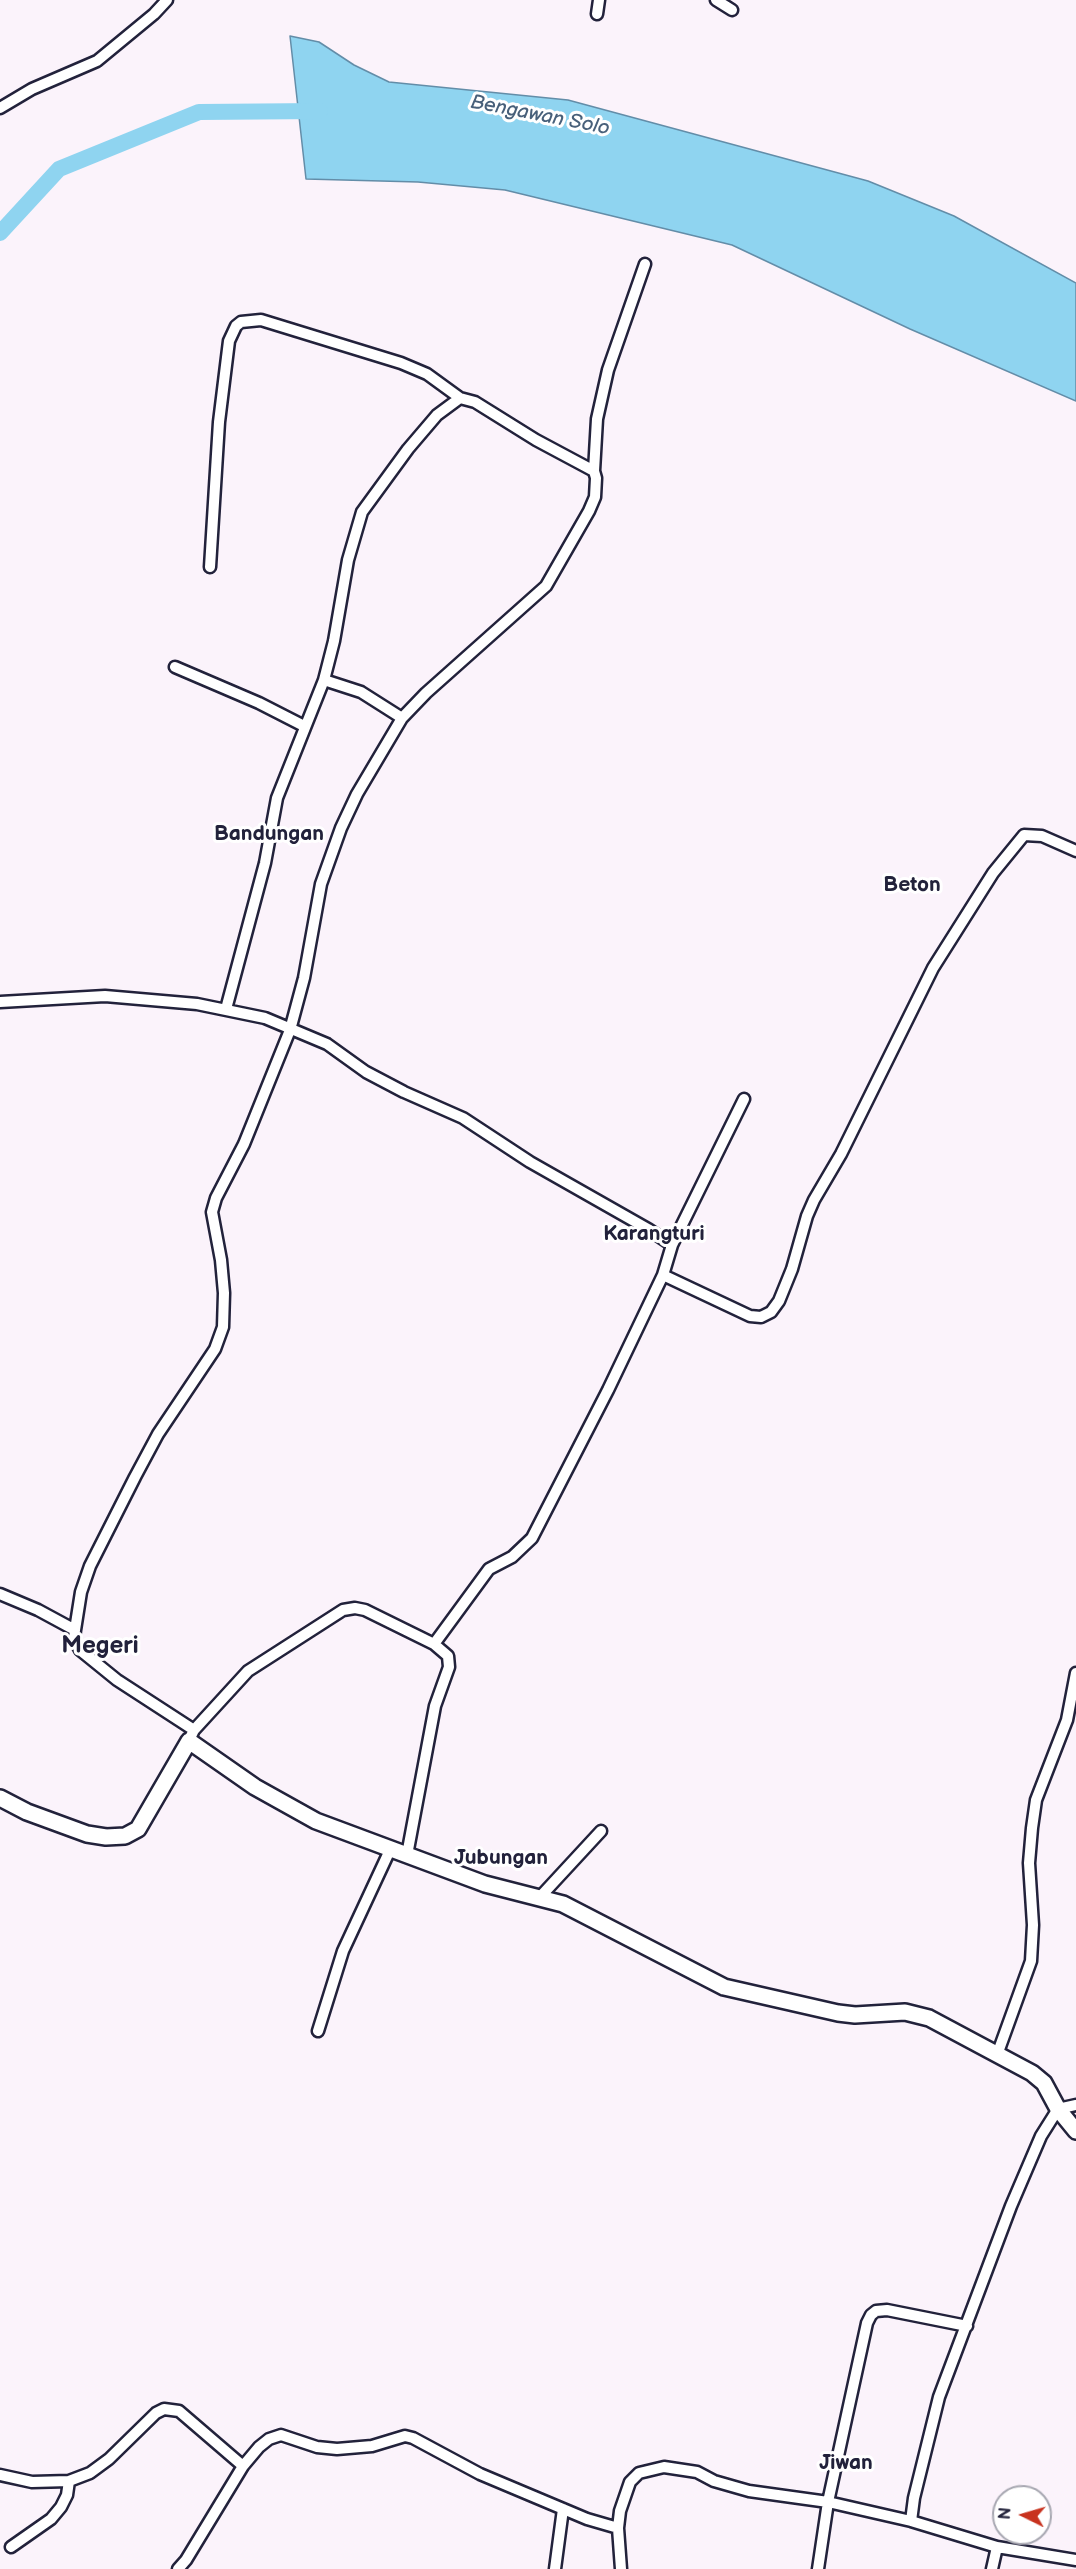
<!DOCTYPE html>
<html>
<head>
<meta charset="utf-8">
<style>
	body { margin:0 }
	#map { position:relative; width:1076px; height:2569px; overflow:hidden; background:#fbf3fb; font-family:"Balsamiq Sans",sans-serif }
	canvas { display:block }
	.north { position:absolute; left:992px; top:2485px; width:60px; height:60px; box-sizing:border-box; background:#fff; border:2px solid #a7a7b1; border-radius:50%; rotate:275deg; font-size:16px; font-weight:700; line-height:24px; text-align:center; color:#22223b }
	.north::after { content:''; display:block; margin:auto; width:21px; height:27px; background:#c8321e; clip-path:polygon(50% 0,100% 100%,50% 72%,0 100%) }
</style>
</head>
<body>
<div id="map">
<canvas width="1076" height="2569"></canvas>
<div class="north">N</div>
</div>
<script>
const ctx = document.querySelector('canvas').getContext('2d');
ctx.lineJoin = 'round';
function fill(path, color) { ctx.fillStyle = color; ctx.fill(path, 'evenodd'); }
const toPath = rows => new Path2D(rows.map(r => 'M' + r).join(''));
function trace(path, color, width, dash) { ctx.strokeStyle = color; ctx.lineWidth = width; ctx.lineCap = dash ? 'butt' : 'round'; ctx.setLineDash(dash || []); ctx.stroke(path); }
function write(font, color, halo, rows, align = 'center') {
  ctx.font = font + ' "Balsamiq Sans",sans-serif'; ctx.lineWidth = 6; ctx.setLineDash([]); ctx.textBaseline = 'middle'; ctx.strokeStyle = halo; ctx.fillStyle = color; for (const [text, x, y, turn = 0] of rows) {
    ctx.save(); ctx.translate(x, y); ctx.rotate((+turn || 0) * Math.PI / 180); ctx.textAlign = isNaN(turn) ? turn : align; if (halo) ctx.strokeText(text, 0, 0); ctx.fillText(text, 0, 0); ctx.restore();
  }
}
const water = toPath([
	[290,36,319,42,354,65,389,82,568,100,868,181,954,216,1076,283,1076,401,910,329,732,245,505,190,418,182,306,179,290,36]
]);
fill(water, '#8fd4f0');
trace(water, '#638da8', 1.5);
trace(toPath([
	[0,233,59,169,199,112,320,111]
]), '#8fd4f0', 16);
const street = toPath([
	[716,0,732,10],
	[597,14,599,0],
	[0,108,32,89,97,61,154,14,167,0],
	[210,567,219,422,229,341,236,326,241,322,261,320,401,363,427,374,460,398],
	[175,667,259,703,304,726],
	[324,680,334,641,348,560,362,512,408,449,437,415,460,398,475,402,536,440,594,471],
	[0,1002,105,996,197,1004,265,1018,327,1044,366,1072,404,1092,463,1118,530,1162,648,1229,672,1245,663,1275,608,1390,532,1538,512,1557,489,1569,434,1644],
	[226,1009,265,863,277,798,324,680,361,692,402,718],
	[672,1245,744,1099],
	[663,1275,750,1316,761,1317,771,1312,779,1301,792,1269,807,1216,814,1200,841,1154,933,968,993,873,1024,835,1042,836,1076,851],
	[0,1594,38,1610,75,1630],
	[194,1730,117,1680,80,1650,74,1639,75,1630,81,1592,90,1566,135,1477,158,1434,215,1349,223,1327,224,1293,221,1260,212,1212,216,1198,244,1144,290,1030,304,978,321,884,341,828,357,794,402,718,426,693,546,586,589,511,595,497,596,478,594,471,597,419,608,370,645,264],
	[191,1736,194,1730,248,1671,343,1610,355,1608,365,1610,434,1644,448,1656,449,1667,435,1706,407,1855],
	[540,1897,601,1831],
	[318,2031,343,1951,390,1850],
	[997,2055,1031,1961,1033,1925,1029,1863,1032,1828,1036,1800,1067,1720,1076,1673],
	[0,2475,32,2482,69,2481,90,2473,109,2459,156,2413,164,2409,179,2411,243,2466],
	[911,2521,914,2498,939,2397,1011,2206,1041,2136,1058,2109,1076,2105],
	[11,2547,51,2519,61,2507,67,2495,69,2481],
	[178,2569,186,2560,243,2466,259,2447,269,2439,281,2435,317,2447,337,2449,372,2446,405,2436,413,2438,480,2474,587,2519,618,2528],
	[555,2569,563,2509],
	[621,2569,618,2528,620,2511,630,2482,639,2473,664,2467,697,2472,714,2481,749,2491,828,2502,911,2521,997,2547,1076,2560],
	[818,2569,828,2502,867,2323,871,2315,876,2311,887,2310,967,2326],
	[992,2569,997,2547]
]);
const secondary = toPath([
	[0,1798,27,1812,87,1834,106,1837,125,1836,138,1829,189,1741,255,1787,316,1821,485,1884,563,1904,724,1987,838,2013,855,2015,905,2012,929,2018,1032,2073,1044,2083,1058,2109,1076,2131]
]);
trace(street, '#22223b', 15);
trace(secondary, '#22223b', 20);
trace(street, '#fff', 10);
trace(secondary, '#fff', 15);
write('italic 20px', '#48607a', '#fff', [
	["Bengawan Solo",540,116,11]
]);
write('bold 21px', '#22223b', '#fff', [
	["Bandungan",269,835],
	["Beton",912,886],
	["Karangturi",654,1235],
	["Jubungan",501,1859],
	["Jiwan",846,2464]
]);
write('bold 24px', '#22223b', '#fff', [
	["Megeri",100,1647]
]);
</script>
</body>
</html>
